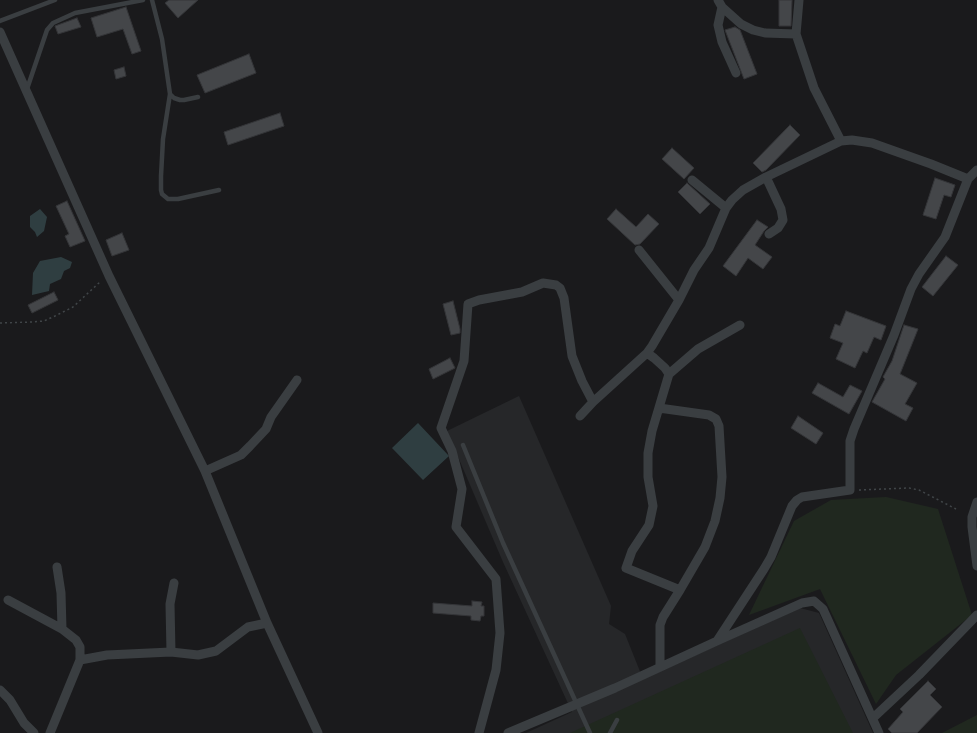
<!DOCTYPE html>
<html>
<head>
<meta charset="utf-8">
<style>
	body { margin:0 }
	canvas { display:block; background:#1a1a1c }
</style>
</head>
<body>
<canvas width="977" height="733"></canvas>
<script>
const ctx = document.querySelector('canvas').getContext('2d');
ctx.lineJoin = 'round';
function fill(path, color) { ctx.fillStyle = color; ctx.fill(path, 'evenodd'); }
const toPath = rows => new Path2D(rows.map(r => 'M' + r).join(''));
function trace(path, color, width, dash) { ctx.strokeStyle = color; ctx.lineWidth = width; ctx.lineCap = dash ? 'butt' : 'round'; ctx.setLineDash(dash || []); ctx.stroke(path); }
fill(toPath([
	[519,396,611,606,609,624,625,634,643,679,800,608,819,613,873,733,526,733,572,712,503,562,447,431]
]), '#262729');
fill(toPath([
	[886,497,938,509,972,615,896,675,876,704,820,589,749,615,794,521,831,500],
	[800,628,853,733,570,733],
	[977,715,977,733,942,733]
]), '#20281f');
fill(toPath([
	[40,209,47,217,44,231,37,237,35,232,30,227,30,216],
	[61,257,72,262,70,268,64,271,61,279,50,284,49,291,32,295,33,273,40,261],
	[418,423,449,456,423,480,392,448]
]), '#2f3e41');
const building = toPath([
	[169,0,198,0,178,18,165,3,169,0],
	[779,0,792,0,791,26,779,26,779,0],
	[126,7,141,51,132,54,123,29,97,37,91,18,126,7],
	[77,18,81,27,58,34,55,26,77,18],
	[735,27,740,30,757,74,744,79,725,30,735,27],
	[249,54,256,73,205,93,197,75,249,54],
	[124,67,126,76,116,79,114,70,124,67],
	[280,113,284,126,228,145,224,132,280,113],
	[790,125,800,135,766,170,762,172,753,163,790,125],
	[672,148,694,168,684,179,662,159,672,148],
	[935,178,955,185,951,197,944,195,936,219,923,215,935,178],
	[687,183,710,204,700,214,678,192,687,183],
	[67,201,85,241,70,247,65,236,69,234,56,206,67,201],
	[616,209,636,227,648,214,659,224,640,244,635,245,607,219,616,209],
	[757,220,768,227,764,231,755,245,772,257,763,269,748,258,736,276,723,266,757,220],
	[122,233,129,250,112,256,106,240,122,233],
	[946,256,958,265,933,296,922,287,946,256],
	[54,292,58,300,32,313,28,305,54,292],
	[453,301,460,329,460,333,451,335,443,304,453,301],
	[846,311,886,326,881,340,874,337,867,353,863,351,855,368,836,359,843,343,830,338,835,324,840,326,846,311],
	[904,325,918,329,900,374,917,383,905,404,913,408,906,421,872,402,885,379,883,377,892,361,904,325],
	[450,358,455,368,433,379,429,369,450,358],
	[818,383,843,397,850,385,862,391,849,414,812,393,818,383],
	[798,416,823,433,816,444,791,428,798,416],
	[472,601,482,602,481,606,484,606,484,616,481,616,480,621,471,620,471,616,433,613,433,603,472,606,472,601],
	[928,681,936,689,930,695,942,707,917,733,892,733,888,729,903,712,900,709,928,681]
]);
fill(building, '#444649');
trace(building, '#343538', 1);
trace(toPath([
	[0,323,32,322,44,321,55,316,73,307,101,281],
	[859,490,909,488,919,490,956,509]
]), '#404548', 1.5, [2, 3]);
trace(toPath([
	[152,0,162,39,170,94,174,98,180,100,184,100,198,97],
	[0,21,55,0],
	[27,89,47,30,53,23,75,13,143,0],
	[170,94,163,139,161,176,161,190,162,194,168,199,178,199,219,190],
	[463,445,503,543,590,733],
	[610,733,617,720]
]), '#3a3e41', 4.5);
trace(toPath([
	[718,0,722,7,741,24,753,30,765,33,796,34],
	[799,0,796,34,814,88,841,141],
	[722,7,718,25,722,42,736,73],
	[0,32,109,276,205,471,267,623,318,733],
	[766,177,781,209,783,220,778,228,769,234],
	[692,180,726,208],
	[639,250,679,300],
	[647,353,654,358,665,368,669,374,652,431,648,453,648,477,653,506,649,525,632,551,626,568,680,590,663,617,660,625,660,667],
	[669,374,698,349,740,325],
	[659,408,709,415,716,419,719,426,722,477,720,498,715,521,705,547,680,590],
	[580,416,593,402,647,353,652,346,679,300,694,270,709,248,726,208,732,200,743,190,766,177,841,141,852,140,872,143,931,164,968,179],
	[205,471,241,455,250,446,266,429,271,417,297,380],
	[977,502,972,517,972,527,977,566],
	[57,567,61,593,62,629],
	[8,600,62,629,76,640,80,647,80,660],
	[717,641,764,569,771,557,792,506,797,500,802,497,850,490,850,441,854,429,894,335,911,289,919,274,945,237,968,179,977,170],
	[171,652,170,604,174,583],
	[0,690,10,700,24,723,34,733],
	[873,718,919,675,977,615],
	[50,733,80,660,107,655,171,652,198,655,216,651,248,627,267,623],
	[479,733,496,670,500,633,496,579,456,527,462,489,452,451,441,428,464,361,468,304,479,300,522,292,543,283,556,285,560,288,564,298,572,356,582,381,593,402],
	[508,733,615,688,717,641,802,603,814,601,823,609,879,733]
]), '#3a3e41', 9);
</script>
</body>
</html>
